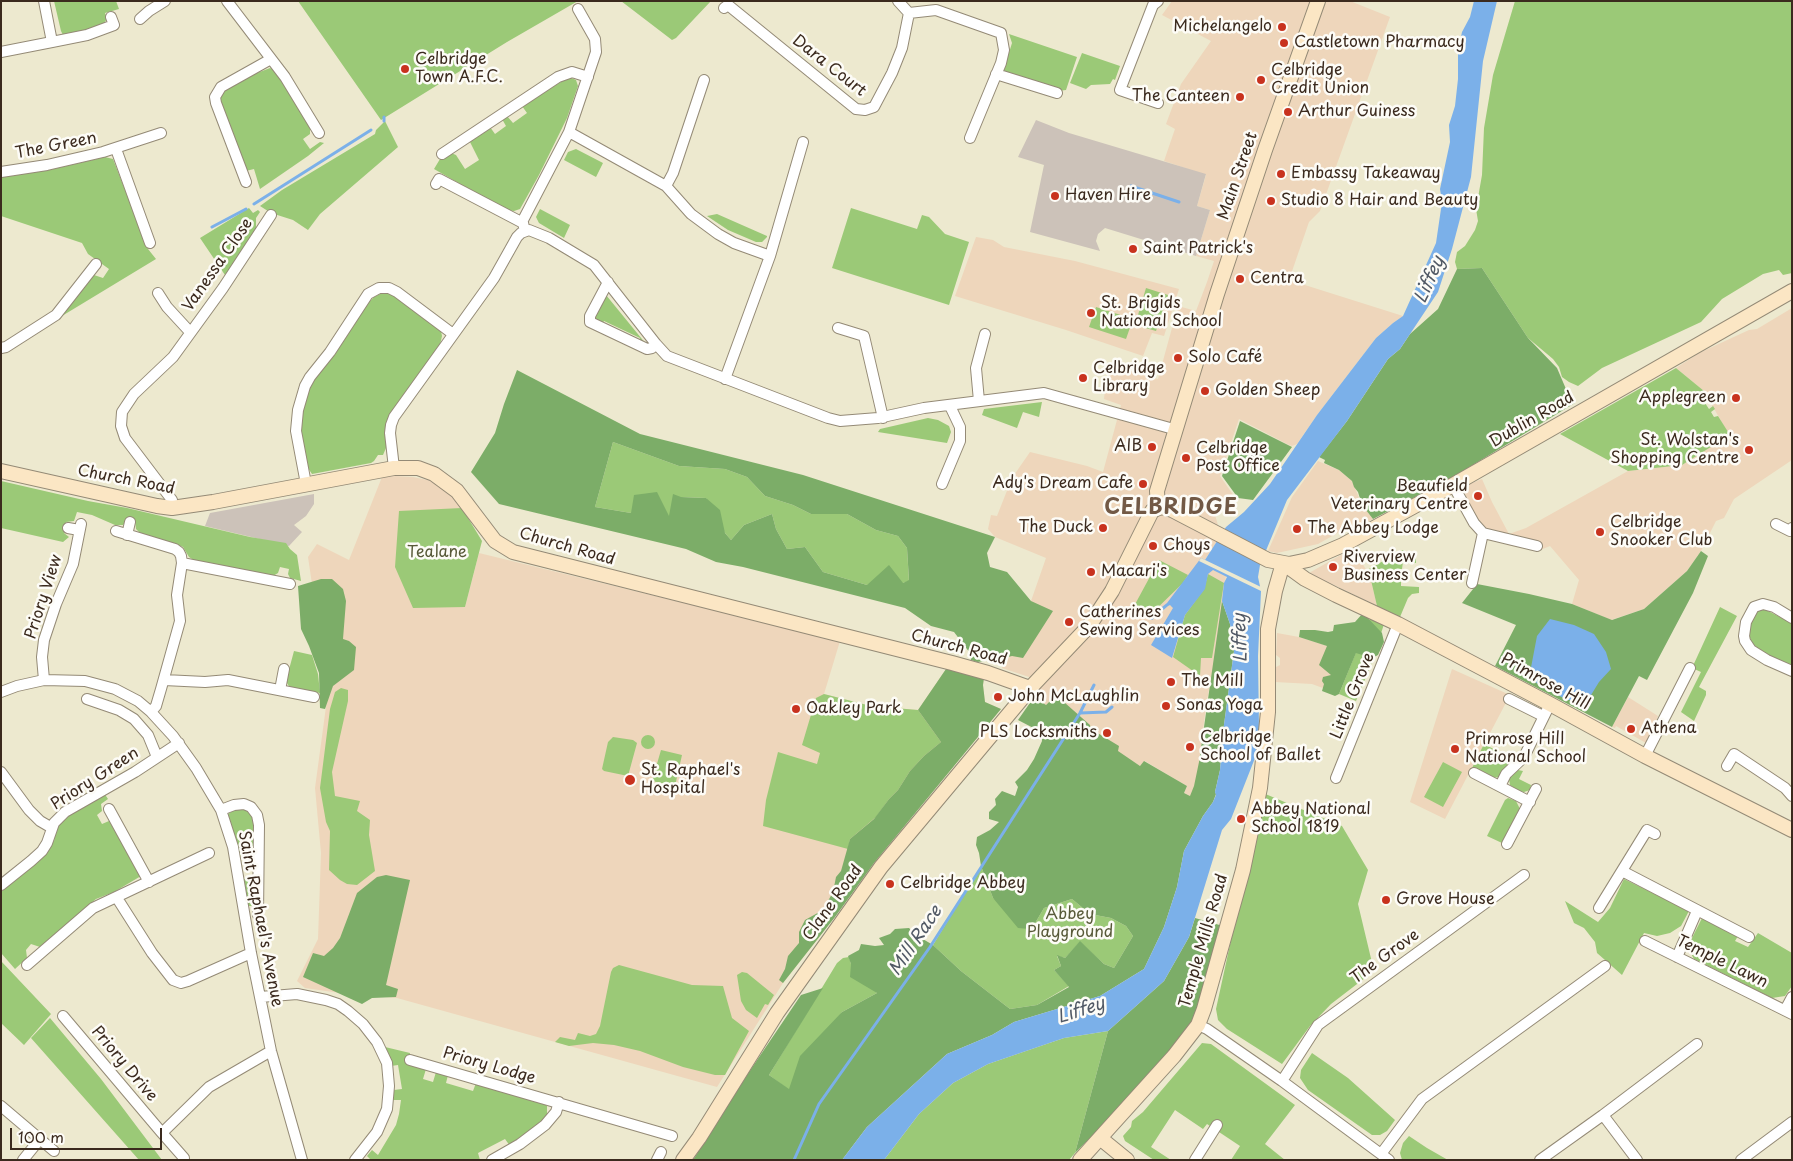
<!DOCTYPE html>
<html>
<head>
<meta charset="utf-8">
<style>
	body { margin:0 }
	#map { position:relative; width:1793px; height:1161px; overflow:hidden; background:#ede9cf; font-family:"Playpen Sans",sans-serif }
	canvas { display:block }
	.frame { position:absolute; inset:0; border:2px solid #3b2a1e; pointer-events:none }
	.scale { position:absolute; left:10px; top:1128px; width:152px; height:22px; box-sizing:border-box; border:2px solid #3b2a1e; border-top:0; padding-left:6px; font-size:15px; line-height:18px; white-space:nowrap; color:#3b2a1e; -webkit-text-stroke:4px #fdfcf7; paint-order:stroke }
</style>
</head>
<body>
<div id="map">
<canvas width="1793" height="1161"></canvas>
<div class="frame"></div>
<div class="scale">100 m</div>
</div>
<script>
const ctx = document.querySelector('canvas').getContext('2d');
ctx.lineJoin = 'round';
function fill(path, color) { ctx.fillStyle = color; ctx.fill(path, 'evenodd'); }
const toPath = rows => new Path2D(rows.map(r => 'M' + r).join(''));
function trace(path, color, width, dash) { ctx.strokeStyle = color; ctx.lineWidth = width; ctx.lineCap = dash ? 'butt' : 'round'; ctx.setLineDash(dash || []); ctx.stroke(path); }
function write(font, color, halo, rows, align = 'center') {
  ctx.font = font + ' "Playpen Sans",sans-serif'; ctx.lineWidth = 5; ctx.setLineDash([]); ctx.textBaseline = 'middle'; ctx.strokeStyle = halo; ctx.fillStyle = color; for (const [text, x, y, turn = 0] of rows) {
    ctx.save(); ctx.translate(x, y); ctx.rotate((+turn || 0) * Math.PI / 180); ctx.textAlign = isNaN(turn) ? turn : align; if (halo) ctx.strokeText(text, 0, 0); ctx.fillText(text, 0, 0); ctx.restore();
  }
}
fill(toPath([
	[1172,1,1350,1,1390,17,1320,211,1309,222,1289,280,1403,316,1393,323,1376,338,1317,415,1297,444,1292,446,1287,444,1239,419,1220,476,1236,499,1215,515,1221,535,1205,560,1226,576,1215,660,1207,700,1202,737,1205,762,1197,800,1184,793,1187,786,1178,781,1145,761,1140,766,1116,751,1091,730,1056,695,1046,705,1030,693,1029,677,1002,668,1007,643,1031,601,1046,558,995,537,988,529,991,515,997,516,1012,478,1030,452,1087,466,1103,472,1121,405,1104,399,1105,390,1111,365,1158,379,1178,306,1196,311,1207,282,1214,261,1196,256,1210,210,1197,206,1206,175,1164,161,1175,129,1166,124,1181,84,1211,41,1162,15],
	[976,237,993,240,1004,247,1075,261,1179,289,1164,336,1152,333,1143,356,1066,330,955,296],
	[1792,308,1792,460,1734,499,1724,518,1716,521,1701,551,1687,571,1644,609,1611,620,1572,604,1579,580,1550,546,1538,551,1507,545,1508,536,1484,529,1479,525,1462,487,1482,479,1492,502,1509,534,1526,528,1628,471,1682,465,1729,435,1704,391,1676,368,1699,353,1749,330,1757,329],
	[1318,461,1339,470,1352,481,1362,505,1373,519,1352,531,1346,526,1343,527,1340,529,1341,531,1318,544,1277,553,1268,551,1292,497],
	[394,476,413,477,432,481,444,488,462,508,465,607,479,553,840,641,824,694,871,706,918,710,946,669,984,678,983,685,985,702,1001,709,874,863,835,917,783,983,717,1087,397,998,340,993,305,988,297,981,318,939,321,853,315,788,328,692,308,557,317,544,349,560,382,477],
	[1353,548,1370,576,1377,606,1332,584,1329,584,1310,576,1309,573],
	[1277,633,1299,637,1334,648,1339,694,1312,684,1275,682,1276,667,1280,665,1280,658,1276,655],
	[1452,669,1510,695,1445,819,1410,802],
	[1628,697,1658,716,1646,743,1616,726,1615,728,1612,727]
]), '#eed6bb');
fill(toPath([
	[1036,120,1069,133,1206,174,1197,206,1210,210,1196,256,1105,228,1098,234,1096,241,1100,251,1030,232,1044,165,1018,157],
	[314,494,314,504,306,516,294,525,302,532,289,546,205,526,210,513]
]), '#ccc2b9');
fill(toPath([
	[54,1,116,1,119,9,105,13,107,19,104,23,86,31,63,35,61,31],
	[298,1,578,1,507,42,381,120],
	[621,1,711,1,676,38,672,40],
	[1515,1,1792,1,1792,273,1783,275,1779,270,1763,274,1722,299,1701,322,1602,368,1578,386,1569,382,1562,377,1559,367,1553,359,1528,338,1482,268,1457,269,1455,262,1457,252,1465,246,1475,230,1478,221,1476,209,1482,175,1484,128,1493,75],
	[1009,34,1077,57,1066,90,1058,91,1003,72,1012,43],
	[1082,53,1120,66,1115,80,1113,79,1110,84,1091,85,1086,89,1070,83],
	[270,68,276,71,310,126,310,134,303,139,310,149,320,142,324,143,308,156,260,189,254,169,246,171,220,100,222,92,252,75],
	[569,77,576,80,578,86,567,118,539,175,520,209,514,211,506,210,434,169,440,159,451,153,456,155,465,169,479,160,470,142,473,138,490,127,495,134,506,126,502,119,507,116,513,123,527,113,522,106],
	[385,121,398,147,320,214,308,230,293,220,271,213,260,206,282,190,375,134,376,130],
	[576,149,603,163,596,177,564,160,568,152],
	[105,157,113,159,148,249,156,259,57,319,94,275,103,278,109,269,88,254,82,243,1,216,1,177,49,170],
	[249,208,253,213,258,210,260,212,256,218,256,232,225,275,200,238],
	[851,208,917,229,922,215,929,217,945,234,969,242,949,305,832,268],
	[540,209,570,225,564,238,539,223,536,217],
	[717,214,767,236,767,237,762,242,756,242,728,230,707,216],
	[1146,288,1168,295,1156,331,1135,325],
	[380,294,389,294,394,296,441,331,442,336,440,345,390,415,386,434,386,448,383,455,378,455,374,461,371,463,312,474,308,468,300,432,301,417,311,383,333,356,369,302,374,297],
	[606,295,646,344,639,341,640,338,604,321,602,324,594,320],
	[1096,307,1133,319,1126,339,1089,327],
	[1676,368,1704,391,1709,400,1705,403,1709,409,1713,406,1715,409,1711,412,1714,417,1718,416,1730,435,1682,465,1628,471,1560,434],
	[1042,402,1039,417,1023,412,1017,428,982,415,984,409],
	[928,418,938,420,949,426,951,432,947,443,878,432,880,429],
	[613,442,679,466,725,469,747,477,765,496,793,505,811,514,847,514,876,530,898,536,907,548,909,581,903,583,867,585,823,572,805,547,787,549,776,529,772,514,744,525,731,540,725,533,706,498,681,497,669,517,631,513,595,507],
	[1,481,88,501,127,508,250,537,286,543,290,549,297,555,301,581,290,578,288,574,289,569,280,567,278,573,273,576,195,561,189,557,183,547,178,545,140,533,136,529,135,521,128,519,123,525,115,525,92,515,77,512,74,521,66,522,64,533,69,537,63,542,1,528],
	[462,508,482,541,465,607,413,608,395,567,399,511],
	[1403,550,1408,555,1416,556,1416,563,1403,562,1402,569,1395,569,1395,577,1401,577,1401,586,1419,587,1419,593,1412,594,1408,598,1400,617,1377,606,1370,576,1369,574,1368,574,1367,570],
	[1159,560,1188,575,1183,583,1148,617,1133,608],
	[1208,574,1224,583,1212,658,1201,658,1200,676,1173,657,1185,615,1204,589],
	[1720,607,1737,616,1699,687,1706,691,1706,695,1694,721,1681,712,1701,672,1692,668],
	[1764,609,1792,623,1792,665,1763,653,1752,643,1749,635,1751,617,1758,610],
	[1370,618,1384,624,1371,665,1356,701,1339,694],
	[294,651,312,655,318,674,320,693,290,688,287,683,287,677],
	[341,688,348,690,348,701,332,772,335,796,360,801,357,811,370,820,369,835,375,871,357,885,347,884,340,880,329,870,330,831,326,822,320,788,330,709,335,692],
	[824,694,871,706,918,710,941,742,924,756,910,771,898,790,889,799,876,817,850,839,848,849,763,826,766,800,778,752,817,764,820,753,802,745,816,698],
	'641 742a7 7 0 1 1 14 0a7 7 0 1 1-14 0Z',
	[613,737,633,740,637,743,628,776,604,771,602,769,608,742],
	[1484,744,1515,760,1500,777,1492,778,1472,768],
	[661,750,682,755,675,786,652,781],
	[1443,762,1462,772,1443,807,1424,797],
	[1518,770,1523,771,1519,779,1531,785,1530,790,1524,792,1519,791,1510,785,1509,779,1511,775],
	[104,793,108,799,101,804,102,811,97,815,102,824,109,821,141,876,114,892,96,899,40,947,31,944,26,950,27,958,15,969,1,953,1,892,36,862,54,841,56,828,70,815],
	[1263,793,1342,826,1368,870,1358,904,1374,971,1331,1004,1310,1026,1282,1064,1227,1029,1218,1020,1216,1009],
	[1508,798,1516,801,1520,809,1502,843,1487,836,1505,800],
	[237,808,249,810,254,818,255,848,252,853,239,856,228,814],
	[981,866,993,898,1034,925,1044,908,1072,899,1090,914,1111,918,1126,926,1133,936,1114,968,1104,964,1080,942,1065,958,1057,956,1061,966,1054,970,1069,986,1037,1005,1010,1009,961,971,933,945],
	[252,878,253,906,246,906,242,879],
	[1624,879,1689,911,1681,926,1670,933,1657,936,1644,933,1622,975,1597,953,1595,942,1584,928,1574,923,1565,901,1598,922,1610,908],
	[1702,918,1738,936,1735,941,1748,947,1758,933,1792,953,1792,986,1785,996,1772,998,1694,959,1689,950,1690,942],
	[849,957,851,964,877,993,842,1012,789,1090,769,1075,837,963,843,958],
	[1,961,51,1014,24,1045,1,1023],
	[619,965,692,985,723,986,732,1018,749,1031,725,1075,715,1075,683,1067,640,1051,614,1045,593,1043,569,1046,555,1042,560,1037,575,1040,578,1033,590,1036,596,1034,600,1026,611,972,613,968],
	[742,972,747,973,774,995,768,1005,765,1004,757,1018,746,1010,741,1001,737,975],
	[50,1018,101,1079,162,1160,139,1160,31,1038],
	[1108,1031,1075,1153,1069,1160,884,1160,919,1114,953,1083,988,1064,1023,1052,1064,1038],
	[1202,1043,1211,1044,1295,1105,1265,1144,1285,1160,1231,1160,1240,1146,1207,1124,1203,1129,1175,1110,1151,1147,1171,1160,1154,1160,1125,1141,1123,1136,1131,1127,1132,1121,1143,1112],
	[385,1047,410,1053,409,1064,426,1069,423,1079,433,1082,436,1072,448,1075,446,1083,473,1091,476,1083,545,1104,547,1106,547,1115,541,1122,510,1146,505,1139,478,1153,480,1160,371,1160,367,1156,372,1150,378,1155,396,1125,399,1114,401,1100,393,1100,394,1090,402,1089,398,1065,391,1066],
	[1312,1053,1348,1078,1395,1120,1387,1131,1380,1135,1372,1135,1308,1090,1300,1078,1301,1070],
	[1409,1136,1427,1148,1448,1160,1402,1160,1400,1153,1403,1143]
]), '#9bc977');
fill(toPath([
	[1482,268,1528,338,1557,368,1566,389,1575,403,1453,477,1373,519,1362,505,1358,492,1354,487,1352,481,1339,470,1324,463,1325,460,1319,457,1347,421,1388,359,1400,349,1410,334,1438,309,1457,269],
	[517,370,640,434,803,475,995,537,987,553,990,567,1007,572,1031,601,1053,611,1023,658,1012,656,1004,658,999,662,986,659,985,661,977,662,971,660,970,653,954,632,931,626,905,608,743,567,716,562,686,549,499,504,471,472,495,433,504,404],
	[613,442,679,466,725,469,747,477,765,496,793,505,811,514,847,514,876,530,898,536,907,548,909,580,903,583,889,565,867,585,823,572,805,547,787,549,776,529,772,514,744,525,731,540,725,533,720,510,706,498,681,497,673,494,669,516,657,492,634,495,631,513,595,507],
	[1240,421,1292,447,1253,500,1238,498,1222,476],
	[1701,551,1708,556,1693,593,1647,680,1639,676,1612,727,1495,666,1516,625,1462,603,1477,584,1529,594,1572,604,1612,620,1644,609,1687,571],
	[321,579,332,579,343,589,346,601,343,639,349,641,356,647,354,670,333,686,325,709,320,708,319,673,309,646,301,629,298,586],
	[1222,601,1230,624,1234,651,1223,732,1220,770,1215,792,1216,794,1213,802,1203,816,1184,851,1177,887,1164,927,1144,969,1100,996,1014,1022,992,1035,947,1054,867,1127,842,1160,693,1160,749,1072,801,995,823,988,769,1075,789,1089,800,1056,842,1012,877,993,850,977,851,964,848,956,859,950,861,944,875,946,884,945,879,938,890,934,895,929,909,928,916,935,933,945,961,971,1010,1009,1037,1005,1069,987,1054,970,1061,966,1057,955,1065,958,1080,941,1104,964,1114,968,1133,936,1126,926,1111,918,1090,914,1072,899,1044,908,1034,925,1029,929,1018,928,993,898,981,866,979,853,976,845,977,837,990,830,999,822,989,819,989,812,996,805,995,799,1002,791,1015,796,1018,787,1015,782,1027,770,1034,759,1042,741,1041,732,1018,720,1034,697,1046,705,1056,695,1090,725,1091,729,1119,746,1118,751,1140,766,1144,761,1187,786,1184,793,1190,796,1194,786,1199,762],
	[1363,613,1382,633,1384,642,1378,655,1372,658,1356,653,1339,694,1335,696,1322,691,1324,684,1322,681,1323,677,1331,675,1319,665,1327,646,1299,637,1300,630,1315,630,1328,632,1333,631,1334,625,1355,622],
	[946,669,984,678,983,685,985,702,1001,709,874,863,835,917,783,983,779,980,785,969,788,956,799,943,799,932,805,920,823,910,833,892,836,877,841,871,850,839,874,819,889,799,898,790,910,771,924,756,941,742,918,710],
	[386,875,410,880,386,985,398,989,396,997,372,998,362,1004,303,977,313,953,324,956,333,948,340,938,357,893,377,877],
	[1195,918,1223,926,1194,1022,1136,1092,1075,1153,1108,1031,1164,981,1189,937]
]), '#7cad68');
fill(toPath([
	[1474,1,1497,1,1483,61,1471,177,1452,249,1438,292,1400,349,1388,359,1347,421,1287,500,1260,565,1258,577,1261,591,1258,656,1259,730,1255,758,1231,819,1222,830,1189,937,1164,981,1108,1031,1064,1038,988,1064,953,1083,919,1114,884,1160,842,1160,867,1127,947,1054,992,1035,1014,1022,1100,996,1144,969,1164,927,1177,887,1184,851,1203,816,1213,802,1216,795,1215,792,1220,770,1223,732,1234,651,1230,624,1222,601,1224,583,1227,577,1213,570,1208,574,1205,589,1185,615,1172,658,1151,645,1173,608,1170,605,1168,606,1152,620,1148,618,1167,603,1201,558,1205,560,1226,527,1244,512,1270,484,1317,415,1376,338,1393,323,1403,316,1436,243,1442,202,1440,189,1450,142,1449,125,1455,106,1458,79,1458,51,1462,32,1470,17],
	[1550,619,1574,625,1594,634,1606,652,1611,669,1599,682,1588,700,1568,700,1549,691,1529,678,1537,636]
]), '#7bb0e9');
fill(toPath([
	[1201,558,1261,587,1261,591,1199,561]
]), '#ede9cf');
trace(toPath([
	[384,121,384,117],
	[1131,186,1179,202],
	[254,204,371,130],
	[212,227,246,209],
	[1080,713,1106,712,1112,707],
	[794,1160,819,1104,930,947,1080,713,1094,685]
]), '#7bb0e9', 3);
const street = toPath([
	[227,1,285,77,319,133],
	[724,8,728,5,856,109,865,110,874,107,892,73,902,48,909,13,898,1],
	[909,13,936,10,1001,33,1004,50,1001,63,970,138],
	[140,19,149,11,165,1],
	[52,42,87,35,114,25,111,17],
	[1,52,52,42,44,1],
	[996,74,1057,93],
	[1158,103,1120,90,1153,5,1158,1],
	[569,132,596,52,595,39,578,9],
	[116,149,150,243],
	[442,154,558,77,572,72,588,77],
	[1,172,47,165,103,152,161,133],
	[246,182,216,103,215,97,221,87,271,59],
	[436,184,439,179,523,223,524,227],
	[666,186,673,173,704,80],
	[522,222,569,132,666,186,691,214,718,234,734,243,770,256,725,379],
	[770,256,803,142],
	[608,282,590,316,590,322,647,349,652,348,656,344],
	[158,293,167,307,190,332],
	[838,328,864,336,883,418],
	[1,348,6,347,56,315,96,264],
	[979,401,976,368,985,334],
	[394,468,390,433,391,425,394,417,494,278,517,237,521,233,529,230,549,238,594,265,656,344,667,356,828,418,840,421,878,418,924,408,1044,393,1177,430],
	[306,484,296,431,298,410,305,386,310,377,330,352,368,294,379,288,389,288,397,292,453,334],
	[942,484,960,441,960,427,950,406],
	[1453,485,1474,523,1483,533,1537,546],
	[172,508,172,500,125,438,121,426,122,412,134,394,173,357,223,288,271,215],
	[1776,524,1790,531,1792,528],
	[68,528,79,530],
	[116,531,175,549,179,552,181,556,182,563,177,595,180,621,161,689,156,706,151,712],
	[127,535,130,522],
	[182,563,290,584],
	[1472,583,1483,533],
	[1792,618,1774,607,1763,604,1754,607,1746,622,1744,636,1745,641,1751,650,1767,660,1792,671],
	[44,680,42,657,44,640,56,604,73,564,81,524],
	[164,680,205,682,228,680,314,697],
	[280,690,284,669],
	[1,692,17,686,44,680,85,681,115,689,138,701,151,712,173,736,196,768,221,810,233,847,251,953,271,1051,302,1160],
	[87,699,119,710,134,719,148,735,157,757],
	[1509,699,1543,716],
	[1645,756,1690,668],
	[1727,766,1734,754,1785,788,1792,796],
	[1,772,29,810,40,821,52,828],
	[1474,773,1530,802],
	[1336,778,1398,624],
	[1500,786,1506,774,1524,757,1550,704],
	[109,809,149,882],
	[221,810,234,805,244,804,251,807,257,815,259,825,258,915],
	[1507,844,1536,789],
	[1622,871,1749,937],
	[1,885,31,861,42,851,47,843,54,823,65,812,135,772,179,743],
	[117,898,152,953,173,980,181,983,188,981,251,953],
	[1599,908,1647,830,1655,834],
	[1645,941,1792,1014],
	[1677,957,1697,911],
	[27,965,93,908,209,853],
	[260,997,297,994,326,1000,338,1004,348,1011,363,1024,377,1042,387,1063,389,1086,387,1109,377,1132,355,1160],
	[1785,1010,1792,997],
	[63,1016,162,1133],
	[1198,1025,1207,1029,1282,1081,1389,1160],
	[410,1060,672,1136],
	[1282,1081,1318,1025,1524,875],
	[1,1106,54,1151],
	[1603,1115,1637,1160],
	[1381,1154,1422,1099,1605,966],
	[184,1158,162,1133,209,1087,271,1051],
	[23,1160,40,1139],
	[492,1160,520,1144,545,1125,556,1112,559,1102],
	[657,1160,661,1152],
	[1195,1160,1217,1125],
	[1540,1160,1603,1115,1697,1044],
	[1741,1160,1792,1122]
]);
const secondary = toPath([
	[1,471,157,506,172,508,213,502,394,468,418,468,434,474,457,491,495,541,513,552,952,663,988,673,1030,688],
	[1158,508,1157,491,1217,294,1265,150,1318,1],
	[1283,563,1305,579,1336,595,1398,624,1550,704,1645,756,1792,830],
	[1100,1138,1127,1160],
	[683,1160,699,1138,777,1013,881,867,1034,684,1089,626,1112,591,1152,511,1158,508,1164,507,1172,510,1268,560,1289,564,1308,560,1343,545,1453,485,1792,291],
	[1080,1160,1174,1056,1198,1025,1204,1009,1243,870,1260,788,1268,712,1268,629,1275,591,1283,563]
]);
trace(street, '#948a76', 12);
trace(secondary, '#948a76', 16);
trace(street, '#fff', 10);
trace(secondary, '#fbe6c4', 14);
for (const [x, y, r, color] of [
	[1282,27,5,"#c8321e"],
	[1284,43,5,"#c8321e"],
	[405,69,5,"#c8321e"],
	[1261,80,5,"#c8321e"],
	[1240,97,5,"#c8321e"],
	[1288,112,5,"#c8321e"],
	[1281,174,5,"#c8321e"],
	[1055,196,5,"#c8321e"],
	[1271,201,5,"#c8321e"],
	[1133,249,5,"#c8321e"],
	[1240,279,5,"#c8321e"],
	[1091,313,5,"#c8321e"],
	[1178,358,5,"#c8321e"],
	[1083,378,5,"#c8321e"],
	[1205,391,5,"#c8321e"],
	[1736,398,5,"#c8321e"],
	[1152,447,5,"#c8321e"],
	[1749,450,5,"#c8321e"],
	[1186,458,5,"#c8321e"],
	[1143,484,5,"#c8321e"],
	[1478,496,5,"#c8321e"],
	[1103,528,5,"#c8321e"],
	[1297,529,5,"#c8321e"],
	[1600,532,5,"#c8321e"],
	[1153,546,5,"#c8321e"],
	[1333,567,5,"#c8321e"],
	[1091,572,5,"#c8321e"],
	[1069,622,5,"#c8321e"],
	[1171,682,5,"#c8321e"],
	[998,697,5,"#c8321e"],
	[1166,706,5,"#c8321e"],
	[796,709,5,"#c8321e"],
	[1631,729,5,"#c8321e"],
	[1107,733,5,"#c8321e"],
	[1190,747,5,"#c8321e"],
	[1455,749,5,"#c8321e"],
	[630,780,6,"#c8321e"],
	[1241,819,5,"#c8321e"],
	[890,884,5,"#c8321e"],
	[1386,900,5,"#c8321e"]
]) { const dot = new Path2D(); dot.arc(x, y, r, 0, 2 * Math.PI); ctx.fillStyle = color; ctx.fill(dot); trace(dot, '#fdfcf7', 2); }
write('16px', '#3b2a1e', '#fdfcf7', [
	["Michelangelo",1272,27,"right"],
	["Castletown Pharmacy",1294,43],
	["Celbridge",415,60],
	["Town A.F.C.",415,78],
	["Celbridge",1271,71],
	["Credit Union",1271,89],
	["The Canteen",1230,97,"right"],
	["Arthur Guiness",1298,112],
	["Embassy Takeaway",1291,174],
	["Haven Hire",1065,196],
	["Studio 8 Hair and Beauty",1281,201],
	["Saint Patrick's",1143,249],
	["Centra",1250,279],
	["St. Brigids",1101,304],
	["National School",1101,322],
	["Solo Café",1188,358],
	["Celbridge",1093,369],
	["Library",1093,387],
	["Golden Sheep",1215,391],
	["Applegreen",1726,398,"right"],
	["St. Wolstan's",1739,441,"right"],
	["Shopping Centre",1739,459,"right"],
	["AIB",1142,447,"right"],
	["Celbridge",1196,449],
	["Post Office",1196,467],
	["Ady's Dream Cafe",1133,484,"right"],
	["Beaufield",1468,487,"right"],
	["Veterinary Centre",1468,505,"right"],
	["Celbridge",1610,523],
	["Snooker Club",1610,541],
	["The Duck",1093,528,"right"],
	["The Abbey Lodge",1307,529],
	["Choys",1163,546],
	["Riverview",1343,558],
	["Business Center",1343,576],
	["Macari's",1101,572],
	["Catherines",1079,613],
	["Sewing Services",1079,631],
	["The Mill",1181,682],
	["John McLaughlin",1008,697],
	["Sonas Yoga",1176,706],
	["Oakley Park",806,709],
	["Athena",1641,729],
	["PLS Locksmiths",1097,733,"right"],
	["Celbridge",1200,738],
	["School of Ballet",1200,756],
	["Primrose Hill",1465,740],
	["National School",1465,758],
	["St. Raphael's",641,771],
	["Hospital",641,789],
	["Abbey National",1251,810],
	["School 1819",1251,828],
	["Celbridge Abbey",900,884],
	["Grove House",1396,900]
], 'left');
write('16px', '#3b2a1e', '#fdfcf7', [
	["Dara Court",829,66,38],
	["The Green",56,146,-11],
	["Main Street",1238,176,-71],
	["Vanessa Close",218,265,-55],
	["Dublin Road",1532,420,-30],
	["Church Road",126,480,11],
	["Church Road",567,547,16],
	["Priory View",44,597,-72],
	["Church Road",959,648,15],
	["Primrose Hill",1545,682,29],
	["Little Grove",1353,696,-68],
	["Priory Green",95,779,-33],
	["Clane Road",833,903,-54],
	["Saint Raphael's Avenue",260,919,79],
	["Temple Mills Road",1204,941,-74],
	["The Grove",1385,957,-36],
	["Temple Lawn",1722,962,26],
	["Priory Drive",124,1064,50],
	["Priory Lodge",489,1066,16]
]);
write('16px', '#585a39', '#fdfcf7', [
	["Tealane",437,553],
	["Abbey",1070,915],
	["Playground",1070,933]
]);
write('italic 18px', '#515965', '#fdfcf7', [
	["Liffey",1430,280,-66],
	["Liffey",1241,638,-92],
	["Mill Race",916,941,-56],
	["Liffey",1081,1011,-18]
]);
ctx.letterSpacing = '1px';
write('bold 21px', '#725945', '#fdfcf7', [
	["CELBRIDGE",1171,508]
]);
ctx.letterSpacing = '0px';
</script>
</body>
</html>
